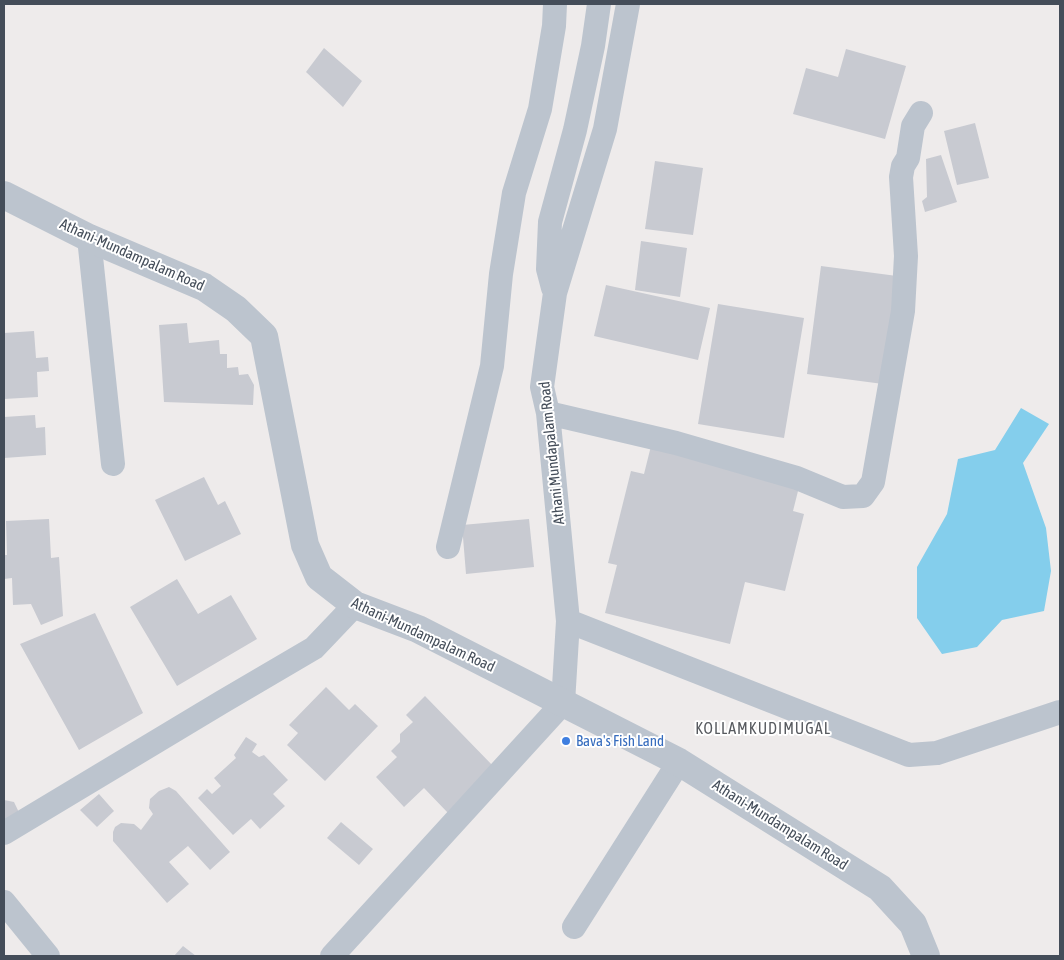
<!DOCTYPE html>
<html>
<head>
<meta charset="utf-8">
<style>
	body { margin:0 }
	#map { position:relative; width:1064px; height:960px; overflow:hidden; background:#eeebeb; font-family:"Asap Condensed",sans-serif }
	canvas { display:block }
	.frame { position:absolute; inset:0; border:5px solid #444d59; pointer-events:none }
</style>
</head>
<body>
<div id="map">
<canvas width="1064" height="960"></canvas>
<div class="frame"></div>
</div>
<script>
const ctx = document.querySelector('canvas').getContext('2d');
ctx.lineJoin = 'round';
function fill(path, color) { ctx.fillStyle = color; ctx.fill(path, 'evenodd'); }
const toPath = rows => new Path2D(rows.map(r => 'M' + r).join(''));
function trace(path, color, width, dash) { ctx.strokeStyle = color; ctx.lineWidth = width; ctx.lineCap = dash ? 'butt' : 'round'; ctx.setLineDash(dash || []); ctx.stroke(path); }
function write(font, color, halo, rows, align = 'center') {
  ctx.font = font + ' "Asap Condensed",sans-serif'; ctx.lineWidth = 4; ctx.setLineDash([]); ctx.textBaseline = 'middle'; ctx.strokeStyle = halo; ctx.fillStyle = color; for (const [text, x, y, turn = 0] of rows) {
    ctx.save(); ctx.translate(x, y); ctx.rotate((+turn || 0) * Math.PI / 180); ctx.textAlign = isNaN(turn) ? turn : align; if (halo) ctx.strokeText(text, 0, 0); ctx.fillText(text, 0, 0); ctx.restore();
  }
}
fill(toPath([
	[1021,408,1049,424,1023,463,1046,528,1051,571,1044,611,1002,620,977,647,942,654,917,618,917,567,947,514,958,459,995,450]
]), '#84ceec');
fill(toPath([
	[324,48,362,81,343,107,306,72],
	[846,49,906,66,885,139,793,114,806,68,838,77],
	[975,123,989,178,957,185,944,131],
	[941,155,957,202,925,212,922,201,927,197,926,159],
	[655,161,703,168,693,235,645,229],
	[641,241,687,248,680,297,635,290],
	[821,266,897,276,883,384,807,374],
	[606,285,710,308,698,360,594,336],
	[718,304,804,318,784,438,698,424],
	[187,323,189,343,219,340,220,354,227,354,227,368,238,367,239,375,248,374,254,385,253,405,164,402,159,325],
	[34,331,36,358,48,357,49,371,37,372,38,397,4,399,4,333],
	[35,415,36,428,45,427,46,455,4,458,4,417],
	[651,446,800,483,793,511,804,514,785,591,745,582,730,644,605,613,617,565,608,563,631,471,644,474],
	[204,477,218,505,225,501,241,534,185,561,155,500],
	[49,519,51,558,59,557,63,616,41,625,31,604,13,605,12,578,4,579,4,555,7,555,6,521],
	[529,519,534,567,466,574,462,525],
	[177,579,198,614,231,595,257,639,177,686,130,607],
	[95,613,143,713,79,750,20,644],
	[326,687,349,710,355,704,378,726,325,781,287,745,298,733,289,725],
	[425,696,495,768,448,813,424,788,404,807,376,777,397,757,391,751,400,742,400,734,413,722,406,715],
	[246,737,257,744,252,752,259,757,264,755,288,780,273,794,285,806,260,829,251,819,233,835,198,798,207,789,212,794,221,786,214,778,236,758,234,755],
	[169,787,176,791,230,852,210,870,188,846,169,862,189,884,167,903,113,841,113,832,115,827,121,823,134,824,141,830,153,814,149,808,150,799,159,791],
	[99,794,114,811,97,827,80,810],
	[4,800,14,802,25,825,4,840],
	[341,822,373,849,359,865,327,838],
	[183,946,196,956,174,956]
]), '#c8cad1');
trace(toPath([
	[89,238,113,464],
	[553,288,548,269,550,222,575,130,593,46,599,4],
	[548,413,676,443,797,478,843,497,863,496,873,482,903,311,906,256,901,177,903,166,908,158,913,126,921,113],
	[448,547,492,366,501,274,514,193,540,109,554,26,555,4],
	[568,621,909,755,937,753,1060,712],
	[4,833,222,702,314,648,355,605],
	[4,902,48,956],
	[574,927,679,762],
	[332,956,563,703,568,621,548,413,542,387,555,293,605,129,628,4]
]), '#bcc4ce', 24);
trace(toPath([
	[4,195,89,238,204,287,236,309,264,336,305,545,319,577,355,605,418,629,679,762,880,888,913,924,926,956]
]), '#bcc4ce', 28);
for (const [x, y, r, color] of [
	[566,741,5,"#3f7fe0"]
]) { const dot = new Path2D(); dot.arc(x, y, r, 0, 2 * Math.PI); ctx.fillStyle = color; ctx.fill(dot); trace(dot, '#fff', 2); }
write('15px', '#444d59', '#fff', [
	["Athani-Mundampalam Road",132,255,24],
	["Athani Mundapalam Road",552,453,-96],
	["Athani-Mundampalam Road",423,635,25],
	["Athani-Mundampalam Road",780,825,32]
]);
write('15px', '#366cbe', '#fff', [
	["Bava's Fish Land",576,741]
], 'left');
ctx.letterSpacing = '1px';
write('16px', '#585b60', '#fff', [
	["KOLLAMKUDIMUGAL",763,729]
]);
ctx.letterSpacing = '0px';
</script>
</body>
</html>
